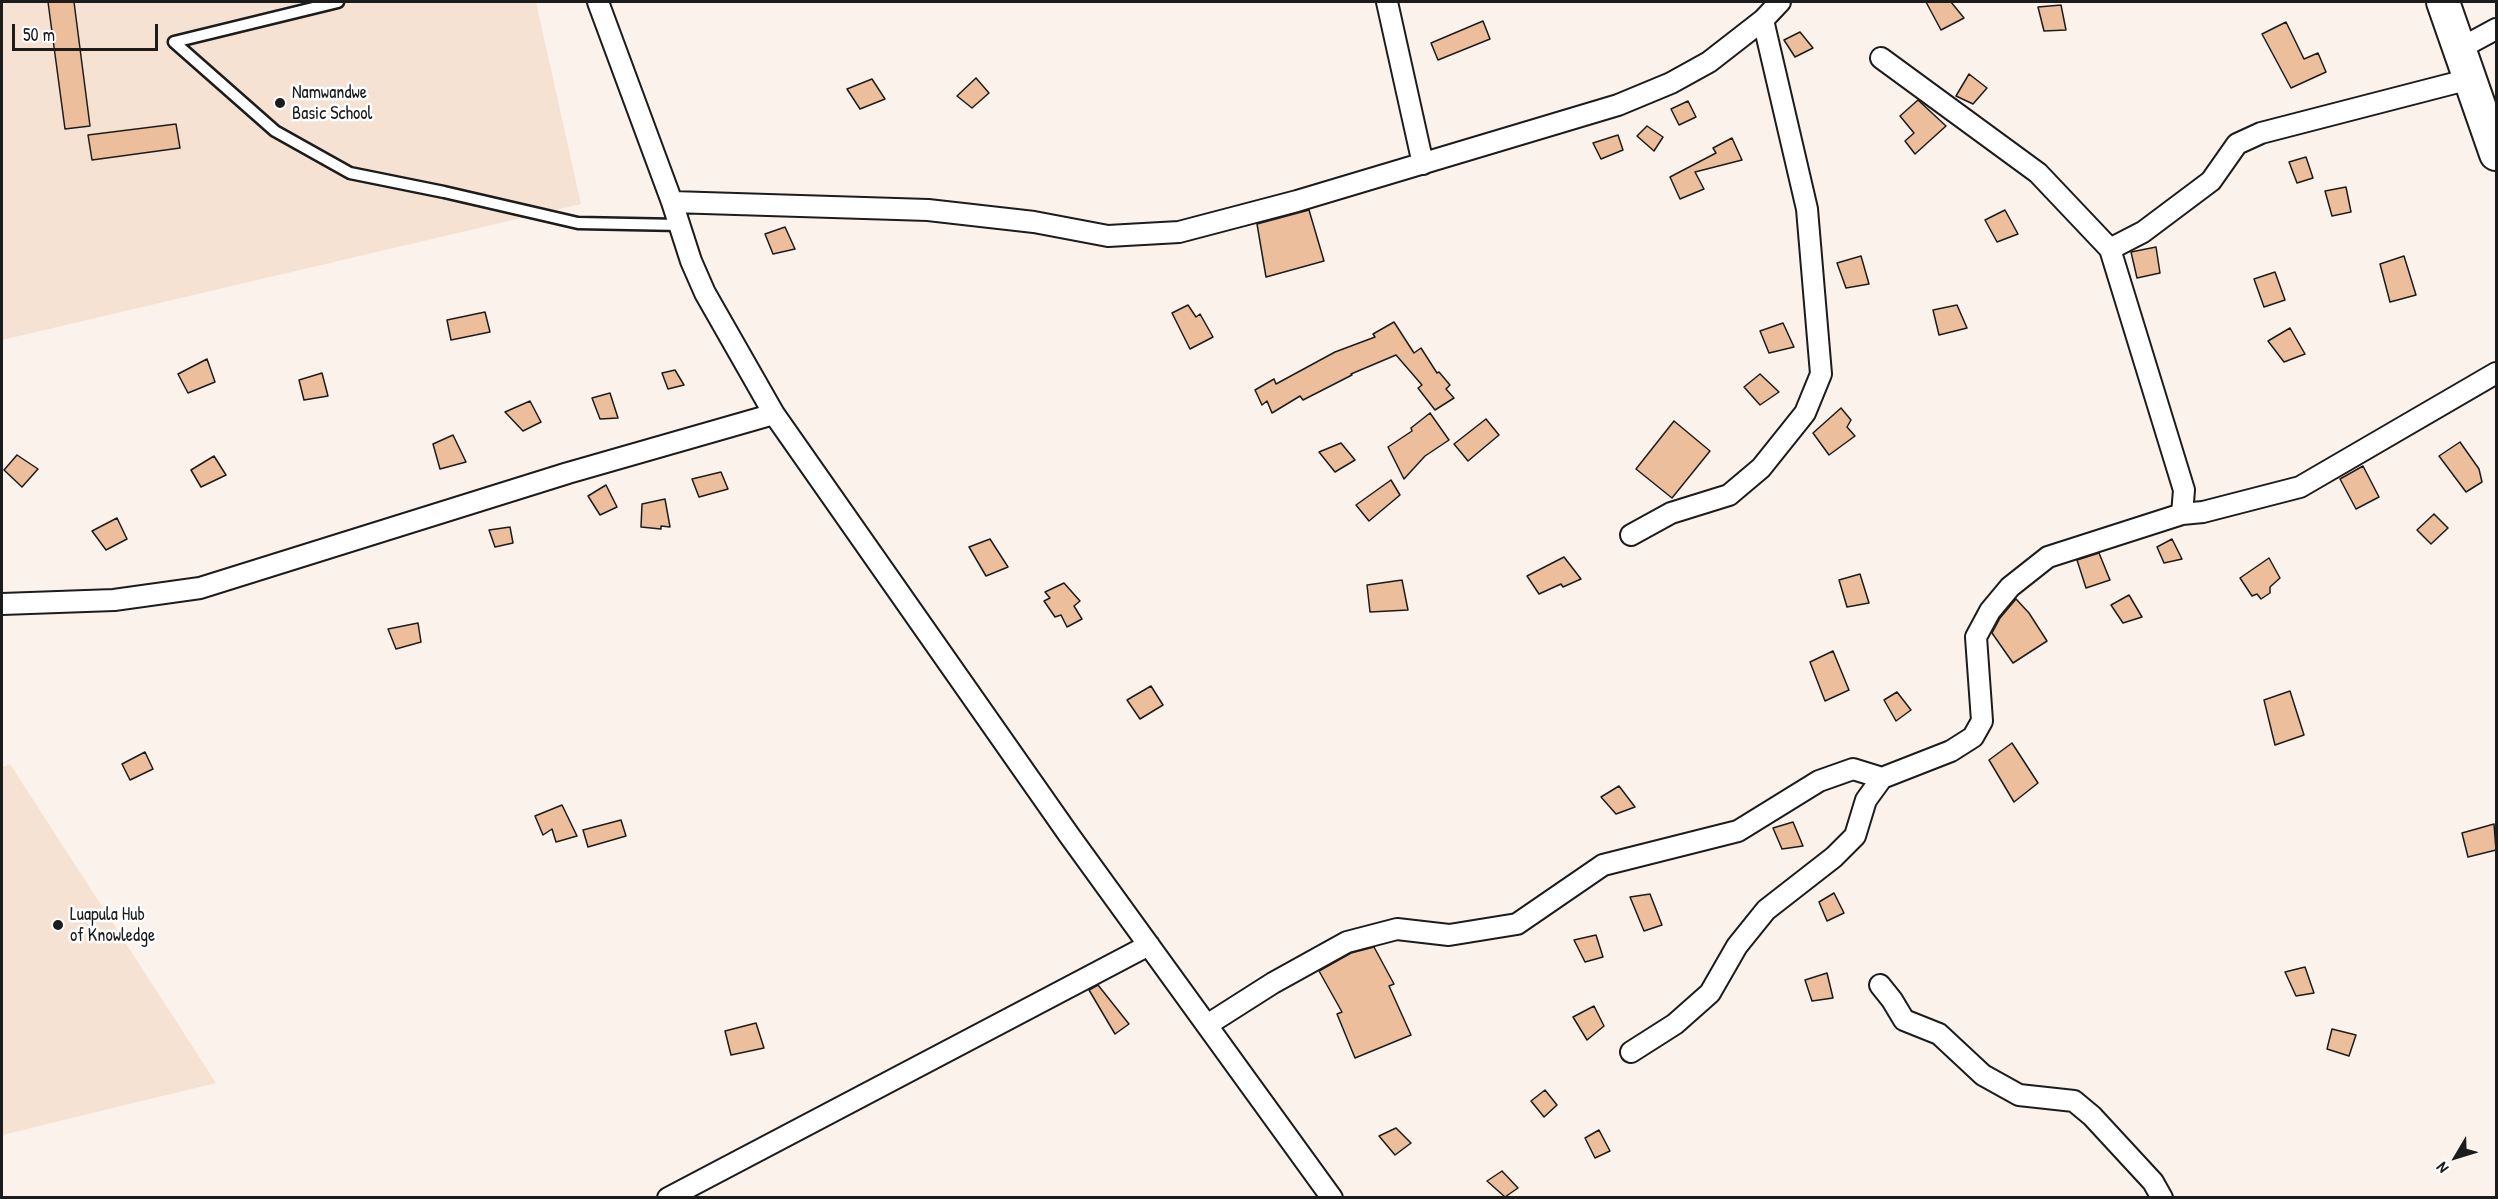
<!DOCTYPE html>
<html>
<head>
<meta charset="utf-8">
<style>
	body { margin:0 }
	#map { position:relative; width:2498px; height:1199px; overflow:hidden; background:#fbf2eb; font-family:"Patrick Hand",sans-serif }
	canvas { display:block }
	.frame { position:absolute; inset:0; border:3px solid #1c1c1c; pointer-events:none }
	.north { position:absolute; left:2426px; top:1127px; width:60px; height:60px; -webkit-text-stroke:4px #fff; paint-order:stroke; rotate:232deg; font-size:16px; font-weight:700; line-height:24px; text-align:center; color:#1c1c1c }
	.north::after { content:''; display:block; margin:auto; width:21px; height:27px; background:#1c1c1c; clip-path:polygon(50% 0,100% 100%,50% 72%,0 100%) }
	.scale { position:absolute; left:12px; top:24px; width:146px; height:27px; box-sizing:border-box; border:3px solid #1c1c1c; border-top:0; padding-left:8px; font-size:18px; line-height:21px; white-space:nowrap; color:#1c1c1c; -webkit-text-stroke:4px #fff; paint-order:stroke }
</style>
</head>
<body>
<div id="map">
<canvas width="2498" height="1199"></canvas>
<div class="frame"></div>
<div class="north">N</div>
<div class="scale">50 m</div>
</div>
<script>
const ctx = document.querySelector('canvas').getContext('2d');
ctx.lineJoin = 'round';
function fill(path, color) { ctx.fillStyle = color; ctx.fill(path, 'evenodd'); }
const toPath = rows => new Path2D(rows.map(r => 'M' + r).join(''));
function trace(path, color, width, dash) { ctx.strokeStyle = color; ctx.lineWidth = width; ctx.lineCap = dash ? 'butt' : 'round'; ctx.setLineDash(dash || []); ctx.stroke(path); }
function write(font, color, halo, rows, align = 'center') {
  ctx.font = font + ' "Patrick Hand",sans-serif'; ctx.lineWidth = 5; ctx.setLineDash([]); ctx.textBaseline = 'middle'; ctx.strokeStyle = halo; ctx.fillStyle = color; for (const [text, x, y, turn = 0] of rows) {
    ctx.save(); ctx.translate(x, y); ctx.rotate((+turn || 0) * Math.PI / 180); ctx.textAlign = isNaN(turn) ? turn : align; if (halo) ctx.strokeText(text, 0, 0); ctx.fillText(text, 0, 0); ctx.restore();
  }
}
fill(toPath([
	[2,2,536,2,581,204,2,340],
	[10,764,216,1083,2,1135,2,767]
]), '#f6e2d3');
const building = toPath([
	[48,2,74,2,90,126,65,129,48,2],
	[1926,2,1951,2,1964,18,1941,30,1926,2],
	[2061,5,2066,30,2044,31,2038,7,2061,5],
	[1483,21,1490,39,1438,60,1431,43,1483,21],
	[2286,22,2304,59,2318,53,2326,72,2291,88,2262,34,2286,22],
	[1800,32,1813,48,1795,57,1784,40,1800,32],
	[1969,74,1987,88,1973,104,1956,96,1969,74],
	[976,78,989,93,972,108,957,96,976,78],
	[872,79,885,99,860,109,847,89,872,79],
	[1918,100,1946,126,1915,154,1905,141,1914,133,1900,116,1918,100],
	[1688,101,1696,117,1679,125,1671,109,1688,101],
	[176,124,180,148,92,160,88,135,176,124],
	[1647,126,1663,137,1654,151,1637,136,1647,126],
	[1618,135,1623,150,1601,159,1593,143,1618,135],
	[1732,138,1742,160,1695,172,1704,189,1680,199,1670,177,1716,153,1713,148,1732,138],
	[2306,157,2313,178,2297,183,2289,162,2306,157],
	[2346,187,2351,212,2332,216,2325,191,2346,187],
	[1309,210,1324,261,1266,277,1257,224,1309,210],
	[2005,210,2018,234,1997,242,1985,220,2005,210],
	[785,227,795,249,773,254,765,234,785,227],
	[2156,247,2160,273,2137,278,2131,252,2156,247],
	[1861,256,1869,284,1846,288,1837,263,1861,256],
	[2404,256,2416,295,2390,302,2380,264,2404,256],
	[2275,272,2285,300,2264,307,2254,279,2275,272],
	[1188,305,1196,317,1200,314,1213,337,1190,349,1172,313,1188,305],
	[1957,305,1967,328,1939,335,1933,310,1957,305],
	[485,312,490,332,451,340,447,320,485,312],
	[1394,322,1414,353,1421,348,1437,373,1439,372,1450,385,1446,389,1454,398,1435,410,1418,388,1422,385,1396,355,1351,374,1352,375,1303,400,1300,396,1272,413,1267,401,1262,405,1255,390,1274,379,1276,384,1335,352,1375,337,1373,334,1394,322],
	[1783,323,1794,347,1769,353,1760,331,1783,323],
	[2290,328,2305,354,2284,362,2268,341,2290,328],
	[207,359,215,382,188,393,178,374,207,359],
	[675,370,684,385,668,389,662,373,675,370],
	[322,373,328,396,304,400,299,380,322,373],
	[1760,374,1779,392,1760,405,1744,387,1760,374],
	[610,393,618,418,600,419,592,398,610,393],
	[530,401,541,422,523,431,505,412,530,401],
	[1841,408,1851,420,1847,427,1855,436,1829,455,1813,433,1841,408],
	[1430,413,1449,440,1425,456,1404,479,1388,447,1412,431,1411,428,1430,413],
	[1486,419,1499,435,1468,461,1454,444,1486,419],
	[1674,421,1710,451,1672,498,1636,469,1674,421],
	[453,435,466,462,440,469,433,444,453,435],
	[2460,442,2479,469,2482,482,2466,492,2439,456,2460,442],
	[1341,443,1355,460,1335,472,1319,452,1341,443],
	[17,455,38,469,22,487,4,470,17,455],
	[214,456,226,475,201,487,191,470,214,456],
	[2363,466,2379,497,2356,509,2340,479,2363,466],
	[721,472,728,489,699,497,692,479,721,472],
	[1391,480,1400,495,1369,521,1356,505,1391,480],
	[606,485,617,507,600,515,588,496,606,485],
	[665,499,670,527,661,526,661,529,641,527,642,504,665,499],
	[2434,514,2448,528,2431,544,2417,530,2434,514],
	[117,518,127,539,106,550,92,531,117,518],
	[510,527,513,543,495,547,489,530,510,527],
	[990,539,1008,567,986,576,969,547,990,539],
	[2172,539,2182,559,2164,563,2157,547,2172,539],
	[2099,553,2110,580,2086,588,2077,560,2099,553],
	[1564,557,1581,579,1563,587,1561,584,1539,594,1527,576,1564,557],
	[2269,558,2280,578,2270,587,2270,593,2261,599,2257,594,2252,596,2240,578,2269,558],
	[1860,574,1869,603,1847,607,1839,580,1860,574],
	[1402,580,1408,610,1370,612,1367,585,1402,580],
	[1064,583,1080,601,1074,606,1082,619,1067,627,1061,615,1055,617,1044,601,1050,598,1045,592,1064,583],
	[2129,595,2142,617,2123,623,2111,605,2129,595],
	[2016,599,2029,613,2047,641,2013,663,1992,633,2000,618,2016,599],
	[418,623,421,642,396,649,388,629,418,623],
	[1833,651,1849,690,1825,701,1810,662,1833,651],
	[1151,686,1163,705,1140,719,1127,700,1151,686],
	[2290,691,2304,735,2275,745,2264,700,2290,691],
	[1897,692,1911,710,1896,721,1884,700,1897,692],
	[2012,743,2038,783,2014,802,1989,760,2012,743],
	[145,752,153,769,130,780,122,764,145,752],
	[1619,786,1635,807,1616,814,1601,797,1619,786],
	[562,805,577,836,556,842,552,829,543,835,535,816,562,805],
	[621,820,626,836,588,847,583,830,621,820],
	[1793,822,1803,846,1782,849,1773,828,1793,822],
	[2494,824,2496,850,2468,857,2462,833,2494,824],
	[1834,893,1844,913,1827,921,1819,902,1834,893],
	[1650,894,1662,925,1644,931,1630,897,1650,894],
	[1596,935,1603,957,1585,962,1574,940,1596,935],
	[1374,947,1394,984,1389,986,1411,1035,1355,1058,1337,1014,1342,1012,1319,971,1351,953,1374,947],
	[2305,967,2314,993,2296,996,2285,972,2305,967],
	[1827,973,1833,998,1812,1001,1805,980,1827,973],
	[1098,985,1129,1024,1115,1034,1089,990,1098,985],
	[1594,1006,1604,1026,1587,1040,1573,1017,1594,1006],
	[756,1023,764,1048,731,1055,725,1031,756,1023],
	[2332,1029,2356,1035,2349,1056,2327,1049,2332,1029],
	[1545,1090,1557,1105,1544,1117,1531,1101,1545,1090],
	[1396,1128,1411,1143,1395,1155,1379,1136,1396,1128],
	[1599,1130,1610,1151,1595,1158,1585,1138,1599,1130],
	[1502,1171,1518,1188,1505,1197,1487,1181,1502,1171]
]);
fill(building, '#ecbe9c');
trace(building, '#1c1c1c', 1.5);
const lane = toPath([
	[174,42,275,131,350,173,444,192,578,223,680,225],
	[174,42,338,2]
]);
const street = toPath([
	[598,2,672,202,928,210,1034,222,1108,236,1179,232,1297,201,1618,105,1671,83,1709,62,1763,20,1780,2],
	[1387,2,1423,164],
	[2459,49,2496,29],
	[1881,58,2038,173,2110,249,2184,490,2182,514,2203,512,2300,487,2496,373],
	[672,202,691,261,705,293,774,414,1069,835,1332,1198],
	[2110,249,2143,232,2211,181,2237,144,2261,133,2470,79],
	[1631,535,1671,513,1729,495,1761,468,1805,413,1821,374,1807,209,1763,20],
	[2,604,114,600,200,588,568,473,774,414],
	[1880,985,1892,1000,1904,1020,1939,1034,1983,1075,2019,1095,2074,1101,2092,1116,2153,1182,2162,1198],
	[1207,1025,1273,983,1347,942,1397,929,1449,935,1517,924,1603,865,1738,831,1819,781,1853,769,1882,778],
	[1631,1052,1675,1024,1710,993,1737,946,1766,910,1834,857,1855,836,1866,800,1882,778,1951,751,1973,737,1982,721,1976,637,1990,611,2010,587,2048,557,2182,514],
	[668,1198,1149,945]
]);
const primary = toPath([
	[2443,2,2496,154]
]);
trace(lane, '#1c1c1c', 15);
trace(street, '#1c1c1c', 24);
trace(primary, '#1c1c1c', 36);
trace(lane, '#fff', 10);
trace(street, '#fff', 20);
trace(primary, '#fff', 32);
for (const [x, y, r, color] of [
	[280,103,6,"#1c1c1c"],
	[58,925,6,"#1c1c1c"]
]) { const dot = new Path2D(); dot.arc(x, y, r, 0, 2 * Math.PI); ctx.fillStyle = color; ctx.fill(dot); trace(dot, '#fff', 2); }
write('18px', '#1c1c1c', '#fff', [
	["Namwandwe",292,93],
	["Basic School",292,114],
	["Luapula Hub",70,915],
	["of Knowledge",70,936]
], 'left');
</script>
</body>
</html>
